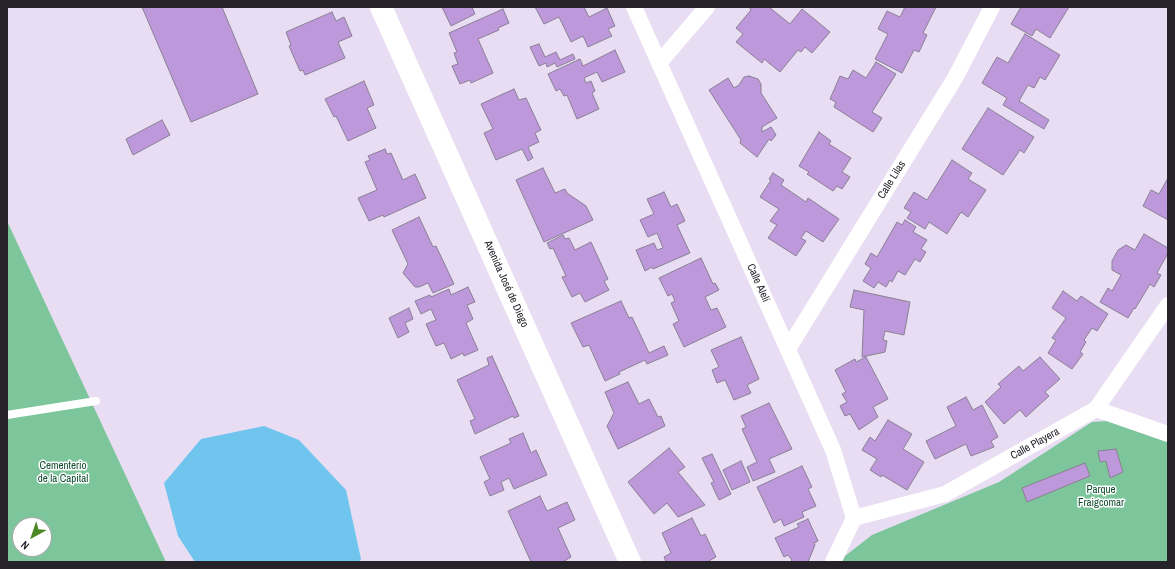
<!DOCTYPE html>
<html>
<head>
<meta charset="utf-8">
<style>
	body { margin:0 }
	#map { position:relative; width:1175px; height:569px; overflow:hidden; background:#e8ddf2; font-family:"Archivo Narrow",sans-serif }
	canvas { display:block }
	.frame { position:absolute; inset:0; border:8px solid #26222a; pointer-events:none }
	.north { position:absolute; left:12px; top:517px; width:40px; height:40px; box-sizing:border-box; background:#fff; border:1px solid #a8a7aa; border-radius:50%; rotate:220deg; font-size:11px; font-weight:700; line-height:16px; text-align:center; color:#26222a }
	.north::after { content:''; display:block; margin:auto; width:14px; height:18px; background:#4c8826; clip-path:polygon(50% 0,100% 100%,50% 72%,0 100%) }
</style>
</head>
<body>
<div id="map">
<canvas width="1175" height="569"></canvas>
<div class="frame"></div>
<div class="north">N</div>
</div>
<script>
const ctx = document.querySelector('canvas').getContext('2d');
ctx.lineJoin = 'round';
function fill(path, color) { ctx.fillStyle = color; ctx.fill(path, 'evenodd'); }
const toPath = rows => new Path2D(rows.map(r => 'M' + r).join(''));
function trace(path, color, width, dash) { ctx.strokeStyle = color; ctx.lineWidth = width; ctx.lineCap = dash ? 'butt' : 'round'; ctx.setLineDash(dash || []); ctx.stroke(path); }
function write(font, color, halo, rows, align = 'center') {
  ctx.font = font + ' "Archivo Narrow",sans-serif'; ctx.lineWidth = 3; ctx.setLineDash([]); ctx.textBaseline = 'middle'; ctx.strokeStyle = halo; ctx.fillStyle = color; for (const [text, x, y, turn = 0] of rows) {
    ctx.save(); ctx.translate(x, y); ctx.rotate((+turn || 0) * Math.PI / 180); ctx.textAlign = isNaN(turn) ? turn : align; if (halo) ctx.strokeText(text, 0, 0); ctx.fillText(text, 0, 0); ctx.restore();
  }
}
fill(toPath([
	[7,221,166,562,7,562],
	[20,525,44,525,44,549,20,549],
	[1107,421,1168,442,1168,562,842,562,845,556,872,535,999,482,1092,422]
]), '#7dc69b');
fill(toPath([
	[264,426,299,440,346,490,361,559,359,562,195,562,178,536,164,483,201,439]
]), '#6fc5ee');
const building = toPath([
	[142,7,222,7,258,94,191,122,142,7],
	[442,7,472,7,475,14,451,26,442,7],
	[535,7,584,7,589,17,607,8,615,26,608,29,612,36,588,47,583,36,571,42,559,17,544,24,535,7],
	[769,7,790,24,802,9,830,32,812,53,805,47,801,52,798,50,780,72,764,59,762,63,736,42,743,34,736,28,751,10,749,7,769,7],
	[905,7,936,7,923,33,927,35,919,52,914,50,902,73,875,59,888,34,878,29,887,11,900,17,905,7],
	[1021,7,1069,7,1050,38,1036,29,1032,36,1011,24,1021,7],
	[503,9,509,23,498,28,499,30,478,39,493,73,471,83,470,80,460,84,452,66,458,64,454,53,457,52,449,33,503,9],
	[332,12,336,21,344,17,352,36,338,42,345,58,305,75,303,70,300,71,289,46,291,45,286,32,332,12],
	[1025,34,1060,55,1045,80,1040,77,1034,88,1028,85,1019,101,1049,120,1044,129,1003,105,1007,98,982,83,997,57,1008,63,1025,34],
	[539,44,545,57,556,52,560,60,573,54,575,59,557,67,555,63,547,67,546,63,539,66,530,47,539,44],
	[615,50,625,72,602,82,597,72,584,78,586,83,591,81,595,91,592,93,599,109,577,119,567,95,564,96,560,89,556,91,548,74,580,59,583,66,615,50],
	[876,62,896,74,872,112,882,118,873,132,834,107,836,102,830,99,840,76,848,79,853,70,866,78,876,62],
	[749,76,758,79,761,84,761,93,777,118,762,127,762,132,771,127,776,135,771,141,769,139,757,157,740,143,741,140,709,90,728,78,734,88,739,85,744,77,749,76],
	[364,81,374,105,367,108,376,128,348,141,336,116,334,117,325,99,364,81],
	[514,89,519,100,526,98,541,130,535,133,539,142,528,147,533,158,528,161,522,149,496,160,484,133,493,129,481,104,514,89],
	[988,108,1034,137,1024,153,1020,150,1003,175,962,149,988,108],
	[162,120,170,135,133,155,126,139,162,120],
	[819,132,831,141,829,144,851,158,842,172,850,177,842,189,837,186,833,191,807,174,809,172,799,166,819,132],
	[385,149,387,154,391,153,403,180,415,174,426,198,384,217,383,215,369,221,358,198,377,190,365,162,370,160,368,156,385,149],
	[952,160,972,173,968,179,986,190,968,217,961,212,947,234,929,222,925,229,907,218,911,212,904,208,914,192,927,200,952,160],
	[543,168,555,193,565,189,567,193,586,206,593,220,544,242,516,180,543,168],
	[773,173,784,180,781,185,806,202,808,198,839,219,823,242,806,231,801,238,806,241,796,256,768,238,777,225,770,221,779,209,760,197,771,180,769,179,773,173],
	[1168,178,1168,220,1143,206,1151,190,1159,194,1168,178],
	[664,192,671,207,677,204,685,221,677,225,690,253,653,269,652,267,645,271,636,250,654,243,657,250,663,248,657,233,648,237,640,220,654,214,647,199,664,192],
	[419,217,433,247,436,246,454,284,433,293,428,283,419,287,415,287,403,273,408,264,392,230,419,217],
	[905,220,916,227,913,232,927,240,921,249,926,252,920,262,915,259,905,275,898,271,892,282,890,280,886,287,878,282,874,288,863,281,871,268,865,264,871,253,877,257,897,222,902,225,905,220],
	[1144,234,1168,248,1168,253,1157,273,1161,275,1154,287,1150,284,1135,309,1134,308,1128,318,1100,302,1108,288,1112,291,1121,275,1112,270,1112,261,1118,250,1126,245,1135,250,1144,234],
	[563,235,565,239,569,238,575,250,591,242,608,279,604,281,609,290,585,302,580,293,572,297,562,277,566,276,553,248,550,249,547,243,563,235],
	[701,258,713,284,715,283,719,290,705,297,711,310,717,308,726,327,684,347,673,324,679,321,671,303,675,301,672,294,668,296,659,278,701,258],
	[468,287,475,302,467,305,473,319,466,323,478,350,464,356,463,353,451,359,444,343,436,346,426,324,436,320,431,309,421,314,415,301,430,295,431,297,449,289,451,295,468,287],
	[854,290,910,302,904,335,885,331,883,340,887,341,885,352,862,357,864,310,850,307,854,290],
	[1063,291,1077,301,1081,296,1108,314,1097,331,1092,328,1084,340,1086,342,1080,352,1083,354,1072,369,1048,353,1056,340,1052,338,1066,318,1052,308,1063,291],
	[621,301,629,318,632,317,649,353,664,346,668,355,647,364,645,360,619,372,620,374,605,381,589,345,583,347,571,323,621,301],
	[409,308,413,319,405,323,409,332,398,338,389,318,409,308],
	[741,337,759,379,747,385,751,393,734,400,725,380,717,383,712,370,719,367,711,350,741,337],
	[492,356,519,416,514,418,513,416,475,434,470,421,475,419,457,380,489,365,487,358,492,356],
	[866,357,888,399,873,407,878,417,859,430,850,414,845,416,840,406,847,402,842,394,846,392,835,370,855,359,856,362,866,357],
	[1040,357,1060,379,1045,392,1049,396,1026,417,1020,410,1004,424,985,402,1001,387,998,384,1019,366,1023,371,1040,357],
	[628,382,639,404,649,399,658,417,661,416,665,426,618,449,607,426,614,413,605,392,628,382],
	[966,397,973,410,982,405,998,437,991,441,994,447,971,456,966,444,935,459,926,441,956,426,947,407,966,397],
	[769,403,792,449,769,459,775,472,753,481,747,467,757,462,742,429,746,427,741,416,769,403],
	[888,420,912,434,903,449,924,462,907,490,882,475,881,477,870,470,877,459,862,450,870,437,875,441,888,420],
	[523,433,531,453,536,450,547,475,514,489,509,478,501,482,504,490,490,496,484,482,490,479,480,457,511,443,509,439,523,433],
	[669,448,685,467,678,472,705,505,678,517,667,503,654,514,628,482,669,448],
	[1116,449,1123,472,1110,478,1106,461,1100,462,1098,451,1116,449],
	[712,454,731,494,719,500,711,483,714,482,702,458,712,454],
	[741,461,750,482,732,490,723,470,741,461],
	[1085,463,1090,476,1027,502,1022,488,1085,463],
	[802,466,812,487,808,489,816,506,802,512,804,517,784,526,781,519,774,523,757,487,802,466],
	[540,496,547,511,567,502,575,520,558,528,571,557,563,562,531,562,508,511,540,496],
	[692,518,701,536,705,534,716,557,707,562,666,562,664,557,671,553,662,533,692,518],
	[808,519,818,541,814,543,815,545,808,562,791,562,792,560,788,555,784,557,775,538,799,527,797,524,808,519]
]);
fill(building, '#bd98db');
trace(building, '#8a8093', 1);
trace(toPath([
	[7,415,96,401]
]), '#fff', 8);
trace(toPath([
	[634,7,833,450,854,518,833,562],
	[659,63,707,7],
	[788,349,955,78,992,7],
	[1096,409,1168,434],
	[854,518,945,494,1096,409,1168,305]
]), '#fff', 16);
trace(toPath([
	[381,7,630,562]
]), '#fff', 22);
write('11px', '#26222a', '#fff', [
	["Calle Lilas",892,180,-58],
	["Calle Alelí",758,283,66],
	["Avenida José de Diego",506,284,66],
	["Calle Playera",1035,444,-29]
]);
write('11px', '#0e4c2e', '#fff', [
	["Cementerio",63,466],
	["de la Capital",63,479],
	["Parque",1101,490],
	["Fraigcomar",1101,503]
]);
</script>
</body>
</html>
